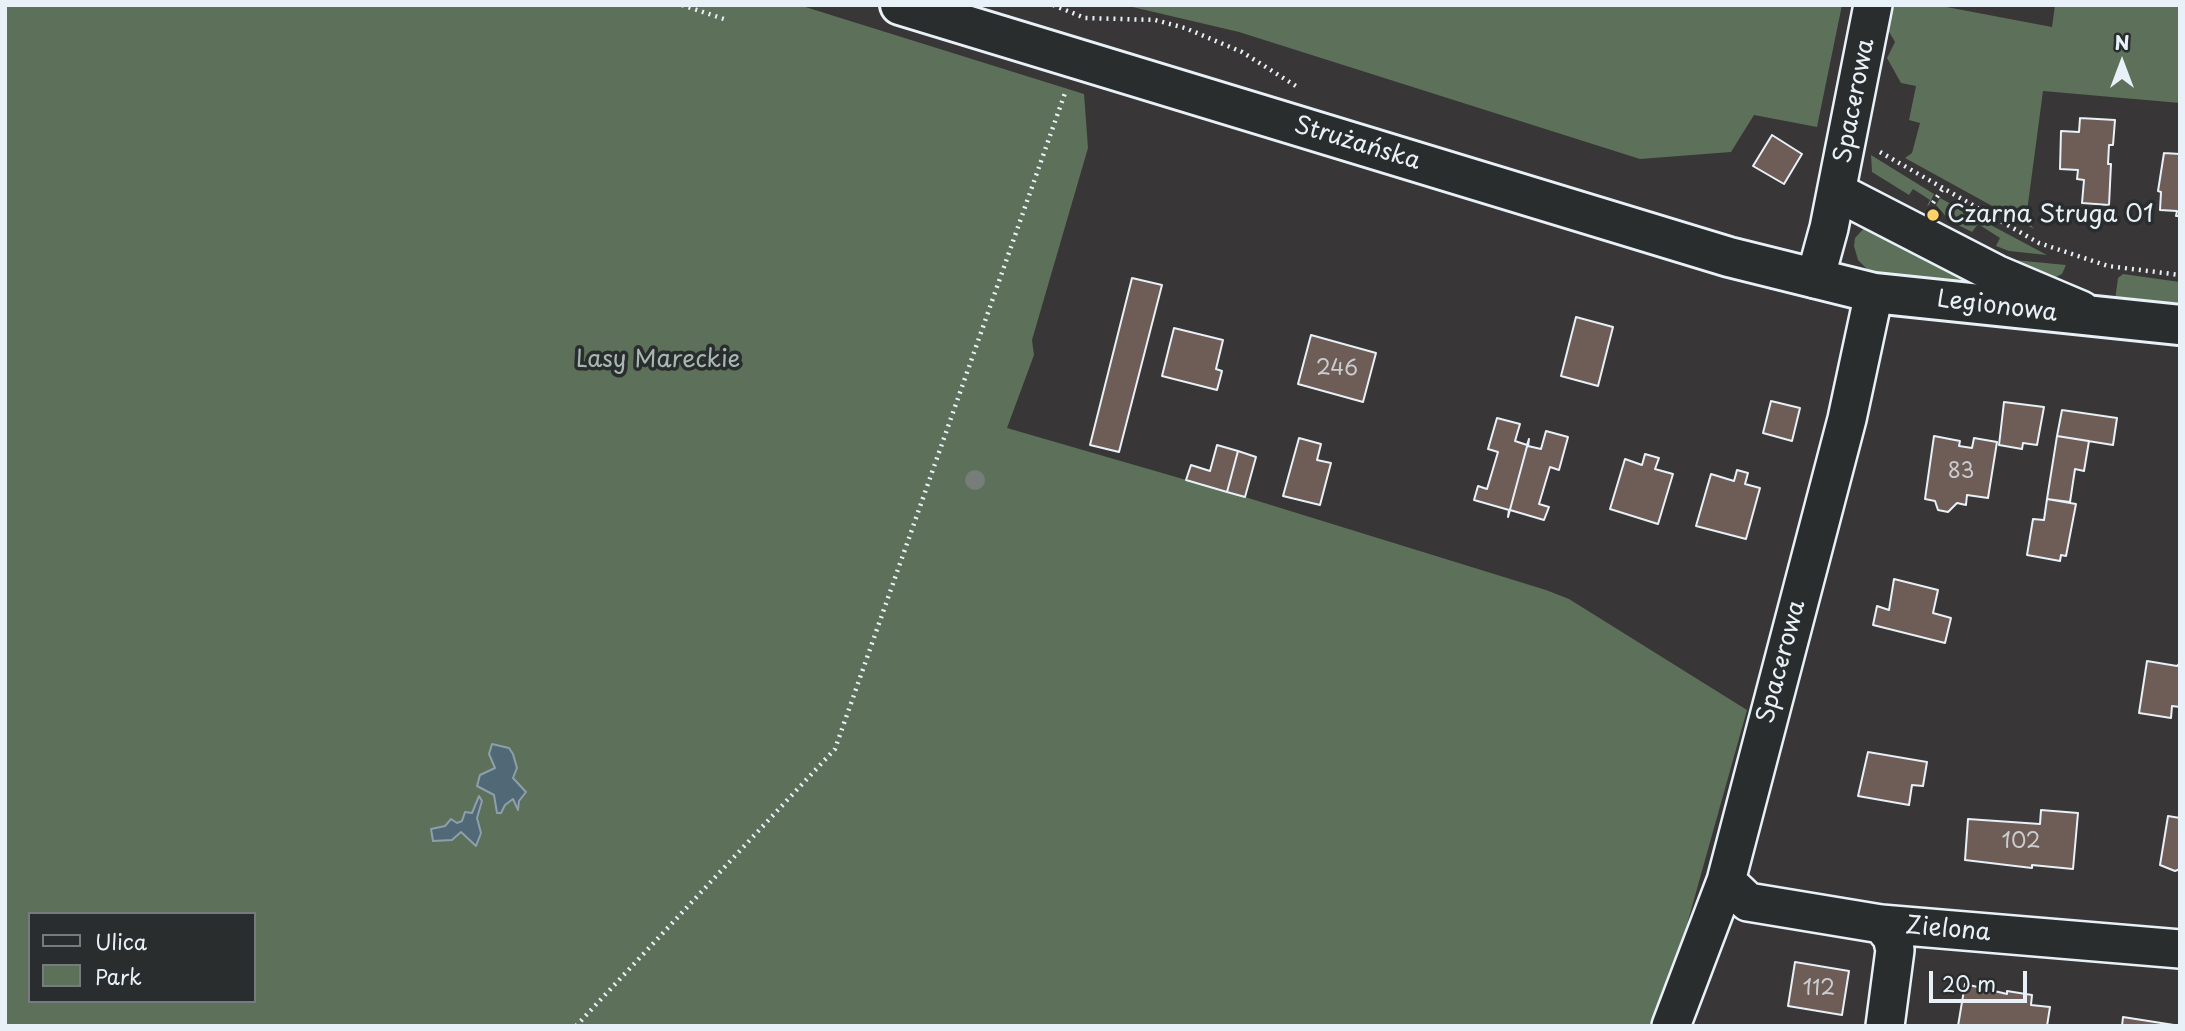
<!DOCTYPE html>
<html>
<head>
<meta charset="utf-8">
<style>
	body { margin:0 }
	#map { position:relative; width:2185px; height:1031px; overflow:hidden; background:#383636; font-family:"Playpen Sans",sans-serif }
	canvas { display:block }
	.frame { position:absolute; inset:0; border:7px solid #e8f1f8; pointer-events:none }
	.legend { position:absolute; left:28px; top:912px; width:228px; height:91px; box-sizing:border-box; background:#2a2d2e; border:2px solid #767b7f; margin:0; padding:9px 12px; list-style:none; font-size:21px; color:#e8f1f8 }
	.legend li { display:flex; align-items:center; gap:14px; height:35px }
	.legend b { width:35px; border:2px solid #767b7f }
	.north { position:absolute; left:2087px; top:28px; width:70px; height:70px; -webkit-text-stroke:5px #2a2d2e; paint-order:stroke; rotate:0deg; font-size:19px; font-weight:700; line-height:28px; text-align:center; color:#e8f1f8 }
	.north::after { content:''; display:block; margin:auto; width:24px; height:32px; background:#e8f1f8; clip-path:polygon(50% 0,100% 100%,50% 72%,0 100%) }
	.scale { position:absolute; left:1929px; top:971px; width:98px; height:32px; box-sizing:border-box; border:4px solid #e8f1f8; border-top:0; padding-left:9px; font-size:21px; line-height:24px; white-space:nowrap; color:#e8f1f8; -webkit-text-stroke:5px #2a2d2e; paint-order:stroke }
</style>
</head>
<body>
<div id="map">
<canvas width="2185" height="1031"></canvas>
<div class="frame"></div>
<ul class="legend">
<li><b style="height:9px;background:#2a2d2e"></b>Ulica</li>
<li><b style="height:19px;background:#5c705a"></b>Park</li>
</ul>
<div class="north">N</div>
<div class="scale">20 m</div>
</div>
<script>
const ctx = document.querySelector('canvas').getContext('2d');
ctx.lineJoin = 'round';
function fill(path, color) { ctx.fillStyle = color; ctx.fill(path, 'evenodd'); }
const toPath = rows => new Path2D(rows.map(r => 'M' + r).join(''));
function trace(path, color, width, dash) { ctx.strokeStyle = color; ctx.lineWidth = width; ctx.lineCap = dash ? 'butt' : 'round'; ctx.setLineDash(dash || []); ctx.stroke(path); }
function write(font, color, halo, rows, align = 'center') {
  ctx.font = font + ' "Playpen Sans",sans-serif'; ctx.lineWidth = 7; ctx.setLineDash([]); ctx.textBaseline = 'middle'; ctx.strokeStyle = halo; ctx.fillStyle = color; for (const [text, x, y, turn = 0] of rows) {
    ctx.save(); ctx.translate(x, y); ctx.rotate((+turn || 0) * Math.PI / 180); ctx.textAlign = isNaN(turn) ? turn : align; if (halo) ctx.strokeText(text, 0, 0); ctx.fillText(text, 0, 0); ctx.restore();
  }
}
fill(toPath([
	[5,5,799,5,1084,94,1088,148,1032,340,1034,355,1007,428,1245,497,1546,590,1569,599,1747,710,1667,996,1653,1026,5,1026],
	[30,914,254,914,254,1001,30,1001],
	[1124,5,1842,5,1817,127,1754,115,1731,152,1640,159,1239,32],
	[1894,5,1936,5,2052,27,2055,5,2180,5,2180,103,2043,91,2026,219,2034,229,1905,158,1912,153,1920,123,1909,120,1916,86,1901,83,1887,58,1895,42,1888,30],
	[1871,155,1934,194,1929,205,1927,206,1930,200,1913,189,1909,195,1872,172],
	[1940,198,2047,255,2009,251,1996,246,2000,238,1978,224,1972,232,1950,221,1936,205],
	[1866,226,1974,280,1977,285,1870,272,1858,260,1854,246,1855,238],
	[2004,259,2066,265,2062,274,2052,279],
	[2123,274,2180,282,2180,302,2166,307,2115,300,2118,278]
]), '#5c705a');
const water = toPath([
	[492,744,509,748,513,754,517,768,513,778,526,792,519,801,518,810,513,799,505,805,501,813,497,813,494,795,477,786,480,775,495,768,489,754,492,744],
	[479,796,482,801,477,818,481,833,476,846,461,832,452,840,433,841,431,829,445,826,451,819,457,823,462,821,465,812,472,813,479,796]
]);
fill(water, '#516976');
trace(water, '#8d9faa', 2);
const building = toPath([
	[2080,118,2115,120,2113,145,2109,145,2108,164,2111,164,2109,205,2082,203,2084,180,2077,179,2078,170,2060,169,2061,131,2079,132,2080,118],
	[1772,135,1802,154,1784,184,1753,166,1772,135],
	[2164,153,2180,154,2180,216,2176,216,2177,211,2160,210,2161,192,2158,191,2164,153],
	[1132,278,1162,285,1119,452,1090,445,1132,278],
	[1576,317,1613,327,1598,386,1561,376,1576,317],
	[1174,328,1223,340,1216,369,1222,371,1217,390,1162,376,1174,328],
	[1311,335,1376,353,1363,402,1298,384,1311,335],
	[1771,401,1800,408,1792,441,1763,433,1771,401],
	[2004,402,2044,407,2037,445,2023,443,2022,449,1999,445,2004,402],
	[2062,410,2117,418,2113,445,2057,436,2062,410],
	[1497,418,1520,424,1515,441,1527,445,1529,439,1508,517,1509,510,1474,500,1478,486,1487,489,1498,452,1488,449,1497,418],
	[1546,431,1568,437,1559,470,1550,467,1539,504,1549,507,1544,520,1510,510,1508,517,1529,439,1528,446,1541,449,1546,431],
	[1934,436,1960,441,1959,446,1972,448,1974,438,1997,442,1988,498,1967,495,1966,505,1957,503,1948,512,1938,510,1935,501,1925,499,1934,436],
	[2057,436,2089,441,2084,471,2075,469,2070,502,2047,499,2057,436],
	[1299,438,1321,444,1317,460,1331,463,1320,505,1283,496,1299,438],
	[1217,445,1238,451,1227,492,1186,480,1191,465,1210,471,1217,445],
	[1238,451,1256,457,1245,497,1227,492,1238,451],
	[1645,454,1659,458,1655,469,1673,474,1658,524,1610,509,1625,459,1642,465,1645,454],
	[1737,470,1748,473,1745,484,1760,488,1746,539,1696,526,1711,474,1734,481,1737,470],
	[2047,499,2076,504,2066,556,2061,555,2060,561,2027,555,2033,519,2044,520,2047,499],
	[1894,579,1938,590,1933,613,1951,618,1945,643,1873,625,1877,606,1889,610,1894,579],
	[2147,661,2177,666,2180,663,2180,707,2172,706,2171,718,2139,713,2147,661],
	[1868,752,1927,762,1923,786,1912,785,1909,805,1858,796,1868,752],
	[2041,810,2078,813,2073,869,2032,865,2032,868,1965,860,1968,819,2040,824,2041,810],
	[2168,816,2180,818,2180,869,2175,871,2160,865,2168,816],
	[1795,962,1849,971,1842,1015,1788,1006,1795,962],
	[1965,984,2007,994,2007,991,2032,995,2031,1005,2050,1007,2047,1026,1958,1026,1965,984],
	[2123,1017,2174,1025,2174,1026,2122,1026,2123,1017]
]);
fill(building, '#6e5c57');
trace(building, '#e8f1f8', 2);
const minor = toPath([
	[1837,192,1996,274,2081,310],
	[1815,279,1829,228,1873,5],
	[1726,881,1748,902,1881,924,2180,949],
	[1881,924,1892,937,1895,950,1885,1026],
	[1671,1026,1726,881,1847,419,1874,293]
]);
const major = toPath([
	[900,5,1729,257,1874,293,2180,325]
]);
trace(minor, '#e8f1f8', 42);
trace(major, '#e8f1f8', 44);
trace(toPath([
	[682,5,724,19],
	[1053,5,1085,18,1155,20,1185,28,1242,52,1296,86],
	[1880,152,2039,243,2108,266,2180,275],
	[1933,203,1943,188],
	[576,1026,835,749,1065,93]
]), '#e8f1f8', 4.5, [2, 5]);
trace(minor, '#2a2d2e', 37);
trace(major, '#2a2d2e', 38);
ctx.fillStyle = '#767d7a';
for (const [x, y] of [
	[975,480]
]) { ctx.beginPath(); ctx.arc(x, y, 10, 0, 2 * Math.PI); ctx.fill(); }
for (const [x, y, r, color] of [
	[1933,215,7,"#ffd166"]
]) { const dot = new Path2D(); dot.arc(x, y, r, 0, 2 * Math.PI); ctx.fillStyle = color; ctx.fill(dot); trace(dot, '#2a2d2e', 2.5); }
write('21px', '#caccd0', null, [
	["246",1337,369],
	["83",1961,472],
	["102",2021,842],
	["112",1819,989]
]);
write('24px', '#e8f1f8', '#2a2d2e', [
	["Spacerowa",1855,101,-79],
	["Strużańska",1357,144,17],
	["Legionowa",1997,307,7],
	["Spacerowa",1782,662,-75],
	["Zielona",1948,930,5]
]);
write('24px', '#e8f1f8', '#2a2d2e', [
	["Czarna Struga 01",1947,215]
], 'left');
write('24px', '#a9b7b1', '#2a2d2e', [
	["Lasy Mareckie",658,360]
]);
</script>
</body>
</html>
